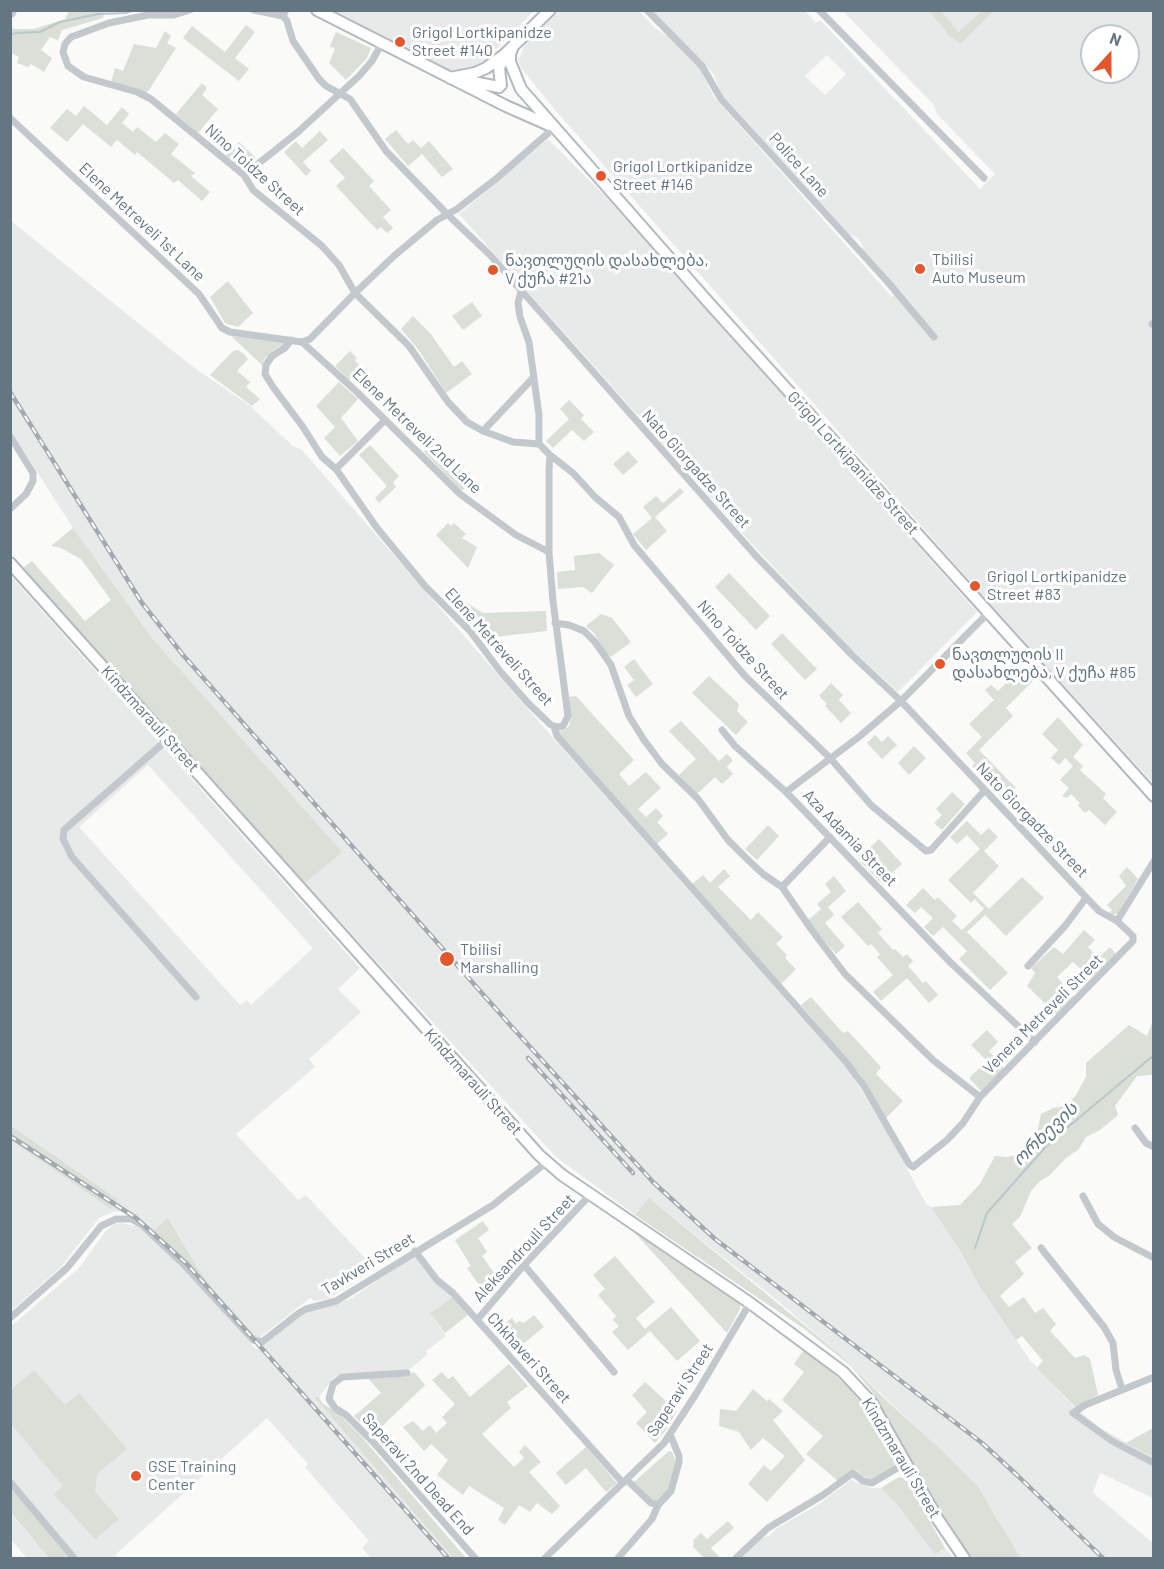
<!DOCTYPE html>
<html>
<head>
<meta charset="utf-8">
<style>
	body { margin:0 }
	#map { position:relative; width:1164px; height:1569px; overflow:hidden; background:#fafaf8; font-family:Barlow,sans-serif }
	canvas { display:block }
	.frame { position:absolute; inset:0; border:12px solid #657683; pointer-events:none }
	.north { position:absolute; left:1080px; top:24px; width:60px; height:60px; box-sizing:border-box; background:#fff; border:2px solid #c1c8cd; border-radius:50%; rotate:21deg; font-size:16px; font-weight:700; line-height:24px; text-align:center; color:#657683 }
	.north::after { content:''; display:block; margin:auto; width:21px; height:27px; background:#e4572e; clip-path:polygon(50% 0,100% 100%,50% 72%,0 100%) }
</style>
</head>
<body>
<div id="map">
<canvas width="1164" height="1569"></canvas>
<div class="frame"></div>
<div class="north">N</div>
</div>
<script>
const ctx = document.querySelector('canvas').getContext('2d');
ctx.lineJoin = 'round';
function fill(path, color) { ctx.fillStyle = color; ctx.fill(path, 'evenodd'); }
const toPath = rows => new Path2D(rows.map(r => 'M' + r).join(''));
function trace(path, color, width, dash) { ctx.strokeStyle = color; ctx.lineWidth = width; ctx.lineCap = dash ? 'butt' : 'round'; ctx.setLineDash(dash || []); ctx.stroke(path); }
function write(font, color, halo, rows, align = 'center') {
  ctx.font = font + ' Barlow,"Noto Sans Georgian",sans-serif'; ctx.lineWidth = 6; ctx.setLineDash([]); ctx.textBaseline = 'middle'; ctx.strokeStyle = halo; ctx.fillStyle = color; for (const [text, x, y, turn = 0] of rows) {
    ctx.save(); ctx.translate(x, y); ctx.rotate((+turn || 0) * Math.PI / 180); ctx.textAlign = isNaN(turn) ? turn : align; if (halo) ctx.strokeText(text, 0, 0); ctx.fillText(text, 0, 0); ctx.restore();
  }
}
fill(toPath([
	[332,11,534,11,485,60,471,69,458,72,446,69],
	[560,11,639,11,655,28,668,36,698,65,714,97,892,297,898,292,862,249,863,246,857,237,848,234,722,94,713,73,652,11,805,11,816,23,820,20,980,189,995,174,937,114,934,105,845,13,839,11,929,11,950,37,961,44,994,11,1153,11,1153,783,991,605,556,111,521,68,518,60,525,45],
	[1092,36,1128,36,1128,72,1092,72],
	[827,55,846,74,825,95,805,76],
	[941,11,981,11,959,32],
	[548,139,617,208,977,612,898,692,849,647,752,544,459,214],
	[11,221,193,367,249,405,293,446,302,450,554,739,850,1072,889,1135,926,1204,931,1207,959,1249,980,1287,1030,1360,1070,1403,1100,1428,1153,1457,1153,1498,1100,1473,1093,1493,1153,1543,1153,1558,1021,1558,978,1487,842,1356,778,1301,649,1198,635,1215,556,1157,305,883,341,852,153,639,73,528,16,439,11,442],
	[10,575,360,968,338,989,361,1012,309,1059,315,1067,236,1134,298,1200,306,1195,375,1269,328,1299,315,1301,310,1298,258,1339,214,1290,197,1267,168,1218,153,1231,138,1218,126,1211,113,1212,99,1218,61,1267,11,1311],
	[148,765,313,948,251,1005,247,1000,240,1005,79,827],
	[120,1223,136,1226,146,1232,186,1272,256,1349,264,1345,305,1312,350,1299,415,1255,453,1297,430,1313,446,1336,426,1351,428,1354,410,1369,404,1371,343,1373,334,1377,319,1397,314,1397,453,1558,371,1558,362,1548,369,1541,305,1467,308,1464,267,1418,115,1555,118,1558,78,1558,11,1479,10,1327,79,1268,105,1232,113,1225],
	[851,1480,871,1488,881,1488,886,1491,935,1553,945,1548,953,1558,740,1558,763,1537,769,1536,776,1529,819,1504],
	[10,1513,49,1558,27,1558,11,1540]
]), '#e8e9e9');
fill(toPath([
	[69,11,86,12,104,11,103,18,62,30,58,40,50,37,41,50,52,58,44,72,31,64,28,67,17,63,19,57,11,53,11,27,14,29,34,29,65,19],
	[929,11,941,11,959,32,981,11,994,11,961,44,950,37],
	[246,25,255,32,235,58,249,69,239,81,183,38,192,26,225,52],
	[165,31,171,36,167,43,176,48,147,93,111,82,115,68,123,71,134,44,156,48],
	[336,32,371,48,367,58,346,80,329,63,335,49,330,46],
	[202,83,207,88,202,95,218,109,198,133,176,114],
	[84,106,107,125,122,107,129,114,122,123,133,132,137,127,156,142,165,133,179,144,171,154,195,173,191,176,210,192,202,201,178,180,174,183,137,152,135,155,117,140,111,147,83,124,67,142,50,128,67,109,76,116],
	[396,130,408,144,413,140,421,148,429,141,453,169,442,177,422,154,408,166,385,139],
	[320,131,328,140,303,162,311,171,306,176,284,152,296,141,302,148],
	[239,142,256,158,242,169,226,155],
	[343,148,374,181,369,186,391,210,383,217,393,228,387,233,381,227,377,230,336,186,345,178,329,161],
	[228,281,253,313,238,327,225,323,210,297],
	[472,302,482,316,463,330,452,316],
	[413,316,430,333,454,367,462,361,472,374,446,393,418,349,401,329],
	[231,336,284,342,285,344,272,351,265,358,262,365],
	[238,350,245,355,248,359,237,371,250,382,246,387,260,399,252,406,210,375,233,351],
	[350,351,357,358,355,361,362,367,349,380,335,366],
	[339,382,358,399,341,418,358,441,340,456,324,438,335,427,316,406],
	[569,400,584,415,581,419,594,432,584,441,572,430,553,448,546,441,569,419,560,409],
	[434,442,471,481,462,491,424,452],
	[370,445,399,476,393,483,396,487,379,503,375,498,387,486,359,455],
	[628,451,638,462,623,475,613,464],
	[680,488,684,492,655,517,667,531,646,550,633,534,652,518,643,507,656,496,663,503],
	[448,523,451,526,454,523,466,534,462,538,477,547,468,568,436,535],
	[73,528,153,639,342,852,305,883,23,568,32,561,85,621,111,600,81,559,61,548,51,546],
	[599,553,614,565,592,593,583,587,558,589,557,572,575,570,574,556],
	[729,573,770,616,756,630,715,587],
	[458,597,483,613,546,611,547,631,485,638,454,605],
	[601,614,612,618,631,642,611,657,606,654,594,633,586,626],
	[782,633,817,669,805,680,771,644],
	[634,659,653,684,636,697,627,685,634,680,624,667],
	[1021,669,1033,681,1006,708,1013,716,979,750,1016,788,1005,800,972,766,975,763,966,753,982,737,969,724,994,700,985,690,991,685,998,691],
	[709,676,739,704,737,711,748,722,736,735,692,693],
	[831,683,843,695,839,700,851,713,841,723,825,706,827,704,819,696],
	[576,696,634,760,619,774,629,786,646,772,661,788,638,809,646,817,656,808,663,816,657,822,668,834,657,844,560,735,559,731,564,730,569,726,571,717,568,697],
	[1058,717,1083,745,1073,757,1083,766,1080,770,1106,794,1103,798,1117,812,1105,825,1089,810,1085,813,1078,806,1080,803,1071,794,1067,798,1062,796,1069,788,1060,780,1073,766,1065,758,1059,765,1051,758,1058,750,1042,734],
	[681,721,719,761,727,754,733,760,727,767,733,774,722,784,715,777,697,794,679,775,696,759,669,731],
	[875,735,882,742,888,736,897,745,882,759,867,743],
	[914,746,926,758,909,775,898,763],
	[952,792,965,804,942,830,934,823,942,815,936,809],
	[967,821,981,835,989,828,998,837,984,851,999,866,973,893,989,909,1022,877,1044,898,1006,936,985,915,967,932,1008,973,990,990,959,959,967,951,943,927,933,936,924,927,933,918,921,907,915,913,906,905,923,888,935,900,938,897,957,916,952,921,962,930,984,909,975,899,971,903,948,880,980,849,967,835,957,844,950,837],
	[768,825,779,836,757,860,745,849],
	[879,839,902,864,881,883,858,859],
	[1127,867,1138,879,1118,913,1113,915,1108,914,1112,910,1107,905,1126,886,1119,876],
	[724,869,730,876,718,887,751,920,758,912,783,937,776,944,787,955,785,958,796,969,781,984,692,884,703,875,710,883],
	[834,876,846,891,828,907,834,915,825,923,845,946,836,954,807,921,821,909,817,904,831,892,825,884],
	[858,902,882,929,878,933,893,950,895,949,903,957,907,954,913,961,908,966,923,983,926,981,938,995,929,1003,907,978,881,1001,873,992,893,975,877,957,880,954,871,944,868,946,841,917],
	[1084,930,1095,940,1088,947,1098,958,1110,947,1116,954,1091,978,1073,962,1057,977,1074,997,1057,1015,1027,986,1035,973,1031,968,1054,947,1063,954],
	[811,997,843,1033,848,1031,881,1067,876,1074,903,1101,886,1118,859,1073,801,1005],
	[1153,1021,1153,1073,1151,1075,1137,1076,1115,1106,1118,1115,1100,1130,1086,1137,1079,1149,1066,1158,1050,1175,1040,1181,1031,1191,1020,1217,1012,1224,1032,1248,1015,1262,1024,1274,1000,1296,1009,1307,1024,1297,1035,1313,1043,1308,1056,1324,1050,1331,1075,1358,1084,1355,1090,1359,1098,1395,1075,1407,1037,1368,1043,1361,1022,1336,1016,1340,980,1287,959,1249,931,1207,960,1205,980,1184,995,1156,1008,1157,1017,1155,1029,1145,1038,1129,1041,1114,1053,1108,1066,1106,1076,1095,1086,1077,1086,1063,1129,1025,1147,1036],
	[987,1030,998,1042,989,1051,1004,1068,981,1091,969,1078,987,1061,971,1045],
	[11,1126,117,1199,111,1209,11,1140],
	[649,1198,842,1356,886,1400,942,1451,978,1487,1021,1558,972,1558,944,1520,889,1425,874,1394,851,1366,803,1328,635,1215],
	[168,1218,197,1267,214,1290,258,1339,255,1338,153,1231],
	[483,1221,489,1230,478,1238,487,1252,482,1256,500,1281,487,1296,467,1268,471,1266,455,1240],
	[633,1231,740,1304,740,1309,727,1333],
	[615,1256,655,1302,636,1318,645,1329,671,1307,700,1341,677,1361,650,1331,628,1350,612,1332,619,1326,613,1320,616,1316,598,1295,605,1289,593,1275],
	[453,1297,468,1315,445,1333,430,1313],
	[534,1315,544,1327,523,1344,514,1333,510,1336,502,1326,512,1318,516,1324,519,1321,524,1323],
	[805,1348,853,1391,862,1402,898,1464,878,1477,870,1479,863,1476,855,1469,838,1481,806,1454,823,1436,782,1400,804,1372,794,1364],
	[509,1364,528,1386,507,1402,511,1408,482,1434,514,1467,524,1458,519,1452,525,1445,541,1462,529,1472,560,1506,552,1514,537,1503,530,1512,519,1505,505,1525,498,1520,504,1508,469,1486,463,1495,437,1475,448,1460,431,1444,424,1451,403,1427,413,1421,423,1431,430,1425,436,1433,447,1423,442,1417,455,1404,432,1380,442,1372,448,1379,453,1376,470,1397],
	[34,1370,65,1405,79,1393,127,1449,97,1474,95,1492,119,1519,95,1539,54,1494,63,1486,11,1424,11,1390],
	[414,1372,425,1385,373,1435,354,1416,381,1393,367,1377,386,1375,405,1377],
	[645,1382,677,1411,665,1431,655,1443,636,1423,647,1412,632,1395],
	[753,1389,767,1401,769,1399,783,1411,773,1420,805,1460,767,1502,748,1484,764,1465,771,1471,785,1456,763,1438,751,1450,739,1432,719,1426,720,1409,736,1411],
	[314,1397,319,1397,322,1403,339,1414,361,1436,466,1558,453,1558],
	[1153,1428,1153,1457,1126,1443],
	[586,1447,617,1483,606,1492,586,1468,566,1485,556,1473],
	[669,1451,672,1452,676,1462,671,1487,657,1502,655,1502,634,1482],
	[899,1477,906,1479,945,1548,935,1554,895,1502,881,1488],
	[10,1488,47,1530,70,1558,49,1558,11,1513],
	[728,1521,734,1528,711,1548,720,1558,704,1558,693,1547,694,1539,701,1533,707,1539]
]), '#dadfd7');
trace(toPath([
	[10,36,15,33,40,32,60,22,98,14,126,13,134,10],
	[975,1248,987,1213,1049,1143,1154,1055]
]), '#bbc7cb', 2);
const secondary = toPath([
	[317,10,506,106,549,125],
	[513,46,510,54,510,62,521,89,709,303,1154,796],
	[450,78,475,73,486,68,504,55],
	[462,80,499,87],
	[501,85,499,68,506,53,550,10],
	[10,563,539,1155,562,1175,750,1303,843,1372,871,1402,937,1518,964,1558]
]);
trace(secondary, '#b3babf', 14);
trace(toPath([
	[190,10,174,15,148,15,109,23,71,37,65,44,63,52,68,66,84,77,137,92,151,99,244,175,253,190,322,246,339,265,355,293,409,346,448,402,467,422,483,431,513,442,539,444],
	[254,10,283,16,286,10],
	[647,10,702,66,721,99,886,280,934,337],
	[819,10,984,178],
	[12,14,14,10],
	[283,16,287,21,293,41,319,79,326,86,350,99,386,151,447,214,490,255,756,556,852,655,901,701,1099,911,1117,921],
	[10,118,199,294,222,328,230,332,302,342,310,339,355,293,394,256,437,220,457,209,497,178,555,127],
	[244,175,298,132,359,76,372,61,382,43],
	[1152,324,1154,323],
	[291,340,285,348,272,356,266,365,265,374,273,387,303,427,322,457,336,469,377,528,425,586,470,631,500,671,528,703,551,725,558,727,563,726,568,716,553,601,549,552,549,470,550,455,539,444,539,415,529,342,520,317,518,303,521,291],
	[302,342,357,392,460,494,516,535,549,552],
	[483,431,533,378],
	[10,436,33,473,33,481,26,494,10,509],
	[550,455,573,473,595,497,619,517,634,545,745,676,830,758,871,805,926,851,931,850,984,791],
	[336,469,385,420],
	[555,623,569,625,584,631,595,642,611,665,629,716,644,740,662,764,698,799,728,840,745,857,763,874,782,887,811,929,845,974,933,1060,980,1097],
	[554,726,557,736,846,1062,864,1086,909,1164,913,1167,947,1140,963,1123,980,1097,1133,941,1133,936,1117,921,1154,861],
	[722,730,735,746,786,792,950,962,1035,1042],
	[168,739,64,830,63,839,72,857,196,997],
	[786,792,860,736,901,701,988,613],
	[782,887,830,837],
	[1028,966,1065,926,1086,898],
	[1135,1128,1146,1143,1154,1147],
	[1083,1196,1098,1224,1114,1237,1154,1258],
	[1041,1248,1104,1327,1113,1343,1116,1370,1122,1389],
	[415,1251,437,1280,453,1293,623,1483],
	[524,1265,614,1372],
	[10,1318,67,1268,101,1226,116,1219,131,1219,142,1225,184,1265,253,1340,262,1342,299,1313,306,1309,336,1301,493,1205,547,1162],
	[477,1320,524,1265,591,1194],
	[407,1373,342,1377,333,1384,329,1399,335,1408,346,1415,373,1442,475,1558],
	[1154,1377,1085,1405,1073,1413,1112,1441,1154,1463],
	[627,1480,651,1503,658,1505],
	[10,1482,74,1558],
	[658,1505,671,1491,679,1462,679,1456,670,1434],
	[545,1558,664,1443,696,1394,750,1303],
	[618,1558,652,1519,658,1505],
	[736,1558,768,1528,823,1495,853,1473,863,1481,872,1483,906,1463]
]), '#c3c8cc', 7);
trace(secondary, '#fff', 10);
const rail = toPath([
	[10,392,142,603,183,655,511,1026,653,1182,715,1239,982,1443,1018,1476,1103,1558],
	[528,1058,633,1173],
	[10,1136,136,1218,187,1264,448,1558]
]);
trace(rail, '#a2aab0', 4.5);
trace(rail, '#fff', 2, [7]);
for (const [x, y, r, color] of [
	[400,42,6,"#e4572e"],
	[601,176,6,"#e4572e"],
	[920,269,6,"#e4572e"],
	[493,270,6,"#e4572e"],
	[975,586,6,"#e4572e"],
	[940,664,6,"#e4572e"],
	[447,959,8,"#e4572e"],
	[136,1476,6,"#e4572e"]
]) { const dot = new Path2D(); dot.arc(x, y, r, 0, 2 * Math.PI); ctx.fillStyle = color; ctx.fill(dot); trace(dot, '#fff', 2); }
write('16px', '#657683', '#fff', [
	["Grigol Lortkipanidze",412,33],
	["Street #140",412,51],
	["Grigol Lortkipanidze",613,167],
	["Street #146",613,185],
	["Tbilisi",932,260],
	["Auto Museum",932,278],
	["ნავთლუღის დასახლება,",505,261],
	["V ქუჩა #21ა",505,279],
	["Grigol Lortkipanidze",987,577],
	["Street #83",987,595],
	["ნავთლუღის II",952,655],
	["დასახლება, V ქუჩა #85",952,673],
	["Tbilisi",460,950],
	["Marshalling",460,968],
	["GSE Training",148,1467],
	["Center",148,1485]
], 'left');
write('16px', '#657683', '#fff', [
	["Police Lane",799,165,48],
	["Nino Toidze Street",255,170,42],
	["Elene Metreveli 1st Lane",142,222,43],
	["Elene Metreveli 2nd Lane",417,431,44],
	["Grigol Lortkipanidze Street",853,463,48],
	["Nato Giorgadze Street",696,469,48],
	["Elene Metreveli Street",499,647,48],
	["Nino Toidze Street",743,650,48],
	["Kindzmarauli Street",150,719,48],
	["Nato Giorgadze Street",1032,820,46],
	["Aza Adamia Street",850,838,46],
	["Venera Metreveli Street",1043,1014,-45],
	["Kindzmarauli Street",473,1082,48],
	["Aleksandrouli Street",524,1248,-47],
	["Tavkveri Street",368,1264,-31],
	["Chkhaveri Street",529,1358,48],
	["Saperavi Street",680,1390,-57],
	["Kindzmarauli Street",901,1458,59],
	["Saperavi 2nd Dead End",418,1474,48]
]);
write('italic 18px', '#60757c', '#fff', [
	["ორხევის",1045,1134,-44]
]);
</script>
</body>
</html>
